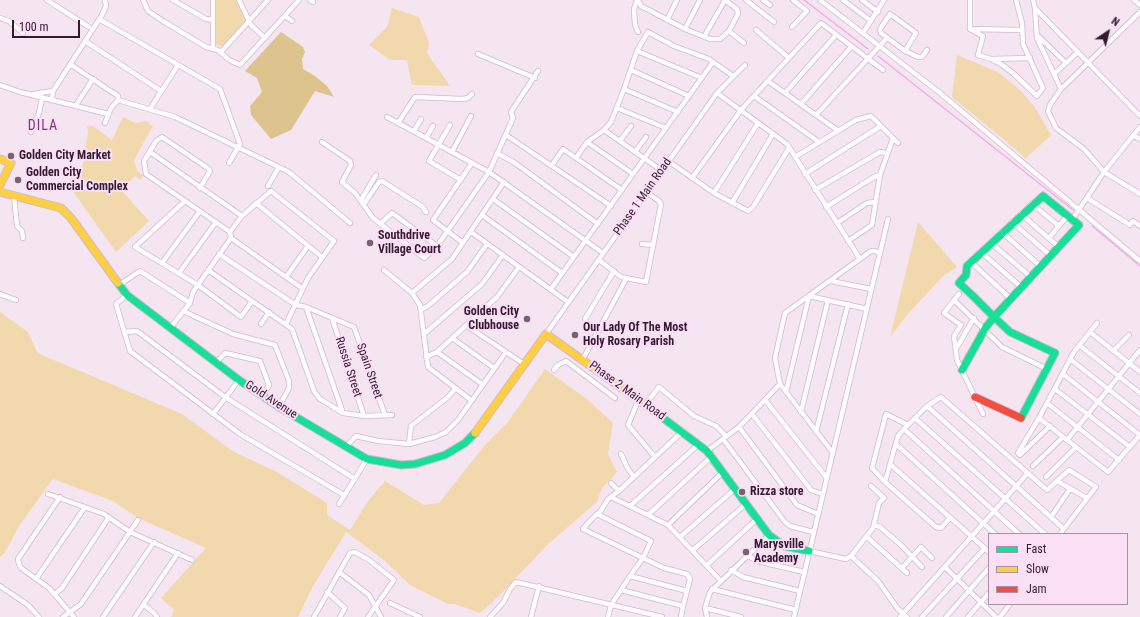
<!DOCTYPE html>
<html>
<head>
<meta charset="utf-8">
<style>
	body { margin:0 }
	#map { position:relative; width:1140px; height:617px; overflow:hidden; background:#f4e5f1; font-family:"Roboto Condensed",sans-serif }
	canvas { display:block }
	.legend { position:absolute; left:988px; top:533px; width:140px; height:72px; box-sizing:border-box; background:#fadff5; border:1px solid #aa90a6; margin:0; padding:5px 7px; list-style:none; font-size:12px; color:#331a30 }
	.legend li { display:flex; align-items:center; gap:8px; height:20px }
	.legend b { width:20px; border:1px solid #aa90a6 }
	.north { position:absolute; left:1088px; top:12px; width:40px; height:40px; -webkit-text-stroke:3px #fadff5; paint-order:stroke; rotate:35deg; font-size:11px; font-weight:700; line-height:16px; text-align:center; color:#331a30 }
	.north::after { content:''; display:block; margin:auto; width:14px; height:18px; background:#331a30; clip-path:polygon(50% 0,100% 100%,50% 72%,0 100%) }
	.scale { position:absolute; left:12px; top:20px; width:68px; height:18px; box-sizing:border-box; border:2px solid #331a30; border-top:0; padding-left:5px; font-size:12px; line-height:14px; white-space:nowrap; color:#331a30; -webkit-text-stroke:3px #fadff5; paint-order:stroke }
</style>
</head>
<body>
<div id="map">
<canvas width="1140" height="617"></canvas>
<ul class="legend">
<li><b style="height:5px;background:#16e098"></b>Fast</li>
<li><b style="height:5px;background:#ffcf43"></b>Slow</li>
<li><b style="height:5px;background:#f24e42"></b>Jam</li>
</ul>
<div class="north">N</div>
<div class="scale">100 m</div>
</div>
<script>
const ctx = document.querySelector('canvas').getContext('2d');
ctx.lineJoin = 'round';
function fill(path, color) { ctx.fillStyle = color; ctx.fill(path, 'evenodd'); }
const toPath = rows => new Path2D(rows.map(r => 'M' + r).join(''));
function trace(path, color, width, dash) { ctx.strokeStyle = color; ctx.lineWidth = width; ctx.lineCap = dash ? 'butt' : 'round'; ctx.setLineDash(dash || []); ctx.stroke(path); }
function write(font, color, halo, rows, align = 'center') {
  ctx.font = font + ' "Roboto Condensed",sans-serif'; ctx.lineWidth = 4; ctx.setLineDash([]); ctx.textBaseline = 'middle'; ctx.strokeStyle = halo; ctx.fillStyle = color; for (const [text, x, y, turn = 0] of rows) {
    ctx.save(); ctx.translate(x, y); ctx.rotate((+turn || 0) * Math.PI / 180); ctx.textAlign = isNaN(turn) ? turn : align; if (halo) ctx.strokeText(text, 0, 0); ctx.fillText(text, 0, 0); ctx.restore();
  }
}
fill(toPath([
	[216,0,236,0,246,20,246,22,223,46,216,45,215,42],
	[392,8,419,17,429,43,427,53,450,86,412,85,407,60,390,60,369,45,387,27],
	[957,55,998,72,1021,91,1034,106,1051,135,1025,159,1019,152,952,97],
	[123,117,136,123,146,121,153,126,134,160,137,171,143,175,140,180,135,176,121,190,149,221,116,252,67,183,83,165,88,131,87,126,93,126,112,140],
	[918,222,957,267,943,276,908,314,890,337],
	[0,312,28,332,37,352,42,355,182,414,234,452,277,472,327,503,327,515,350,530,368,501,385,481,424,505,439,503,485,445,508,422,545,369,588,400,613,423,608,454,617,472,602,488,597,502,549,543,500,595,480,613,455,604,448,604,410,585,384,560,346,532,313,586,298,617,171,617,174,610,161,598,206,548,138,518,113,501,53,479,19,526,4,554,0,557]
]), '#f1d9ad');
fill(toPath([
	[281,32,303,47,305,52,302,59,303,69,315,76,327,86,334,97,315,91,291,130,271,139,251,115,250,106,262,92,257,78,245,71]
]), '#ddc48f');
trace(toPath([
	[804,0,868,49],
	[878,56,1073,210],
	[1092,226,1140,266]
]), '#f5abeb', 1.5);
const street = toPath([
	[47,0,89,27],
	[143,0,148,11,163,21,206,47,218,50,229,60,240,65,299,0],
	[173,0,206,19,213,20],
	[239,0,251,25,265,38],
	[310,0,313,2],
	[637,0,634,9,635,25,638,32],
	[638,0,641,6,685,29,710,39,720,39,729,31,738,14,737,9,725,0],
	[746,0,774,22],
	[763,0,770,5],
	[820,0,940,93,1140,261],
	[843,0,871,21],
	[862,0,878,12],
	[970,0,970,29,983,36,978,55,991,59,1030,58],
	[1033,0,1035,8,1140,116],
	[1134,0,1140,5],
	[1035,9,1037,38,1061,89],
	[1140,12,1061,89,1050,105,1048,111,1056,128,1084,149,1104,172,1140,194],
	[285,16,292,21],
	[0,18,9,21,23,33],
	[99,19,220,89,240,144,229,163],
	[667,20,677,0],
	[792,27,807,11,793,0],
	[685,29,700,0],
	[970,29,1022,30],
	[756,30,789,58],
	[729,31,744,43],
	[863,33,884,0],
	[1037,35,1066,63],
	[704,37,725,0],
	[85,41,161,91],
	[213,48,213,0],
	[637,51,702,78],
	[905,51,916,33,890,14,880,29,881,33,905,51,918,57,922,57,927,50],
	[221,52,268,0],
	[478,54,535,78],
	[991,59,1001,64,1014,74,1037,96,1043,88,1023,44,1022,23,1016,0],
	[70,64,118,96,118,100],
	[631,70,689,96],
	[1054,74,1078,52],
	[768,81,837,130],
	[0,85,20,92,108,114],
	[624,89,678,112],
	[717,93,787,144,860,259],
	[785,93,836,35],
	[33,94,53,91],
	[754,96,819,142],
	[52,100,53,91,102,15,106,6,105,0],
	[118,100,175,117,289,172,350,223],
	[801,104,851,47],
	[76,105,93,79],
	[617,108,666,128],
	[150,109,178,65],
	[816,115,887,38],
	[387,117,489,172,603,253],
	[105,123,111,108,118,100],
	[398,123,415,97,462,99,468,98,472,94],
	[450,125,429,161,461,180],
	[604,130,661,170],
	[414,131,421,119],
	[31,132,39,113,42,98],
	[506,135,611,206],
	[1134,136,1140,139],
	[426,138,433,126],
	[620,141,631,126],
	[322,142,350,161,351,165,342,182,355,193,373,218,424,258,437,246,489,172,513,118,511,112,538,71],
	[587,142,633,174],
	[150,152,242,216],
	[452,152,471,116],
	[635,152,646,137],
	[497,153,515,163,598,224],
	[795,157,856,120,871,116,898,143],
	[576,158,587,142,604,130,611,122,624,89,637,51,648,32,674,46,709,59,733,76],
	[668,161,714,193,748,211,753,207,789,148],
	[552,165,563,149,622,190],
	[805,174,881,126],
	[692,178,741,110,821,23,883,70],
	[268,186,279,167],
	[200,188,210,171,209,169,162,137,156,141,144,161,146,174,230,232],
	[815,190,880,152,886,153],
	[714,193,758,123],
	[14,196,17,226,22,231,23,238],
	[1087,198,1130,225,1133,221,1140,226],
	[493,199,574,257],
	[361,200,376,175],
	[185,201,135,247,198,285,241,317,252,301],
	[256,203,322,257],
	[732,203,773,134],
	[364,204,379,182,382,181,423,207,426,212],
	[1032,204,1059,226],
	[826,207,874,177,880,175],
	[1021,214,1059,247],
	[482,215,562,273],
	[1074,217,1104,172,1140,127],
	[1012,222,1051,256],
	[837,223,867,203,875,202],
	[380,224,392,213,437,246],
	[471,232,568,302],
	[1002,232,1041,267],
	[231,238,303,289],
	[1049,238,1068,215],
	[848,241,872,225,880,175,893,138],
	[463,243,433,220,472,163],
	[991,243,1031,277],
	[642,244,653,245],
	[981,252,1022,288],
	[219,254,296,305,306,307,354,327,385,415],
	[599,260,621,277,646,282,661,204,659,201,646,192],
	[971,262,1011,299],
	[162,263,200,211],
	[208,270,292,329,314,391,320,399,343,413,364,416,392,415],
	[384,270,412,293,420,305,428,367,471,400],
	[179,273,216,222],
	[286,277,308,246],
	[831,281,871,289],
	[119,285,140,271,190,303],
	[551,289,713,62],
	[412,293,452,259,504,182],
	[0,294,16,300],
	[959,294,944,313,961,325,954,336,957,360,983,414],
	[127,295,116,304,130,351,240,434,344,495],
	[954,300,1002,347,1047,369],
	[306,307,343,413],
	[422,309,428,306,467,272,487,244],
	[183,311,233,334,275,345,289,381,289,388,279,407],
	[332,318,364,416],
	[585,319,614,271],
	[261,324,269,312],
	[467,326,524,364],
	[170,328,190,303,193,292,231,238,230,232,242,216,271,191,334,241,308,278,286,324],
	[125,332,137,331,225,397,355,479],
	[1090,332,1140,372],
	[424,334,482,284,503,255],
	[546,334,717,93,745,65],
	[452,338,494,368],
	[1079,345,1140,393],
	[956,349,974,318],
	[1113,351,1129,335],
	[437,352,482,384],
	[426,357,437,352,497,297,519,267],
	[583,359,626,279],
	[1070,359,1140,414],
	[217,362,225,353,260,361,269,385,263,396],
	[554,370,558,365,566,361,615,398],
	[1063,374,1140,435],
	[1055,389,1130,447],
	[786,392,809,296,867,309],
	[765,400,826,477],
	[638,401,628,425,655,457],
	[1047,403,1119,460],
	[645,405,659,387,694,416,716,426,726,436],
	[927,406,1064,529],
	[801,412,828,300],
	[213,414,239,380],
	[752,414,811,490,822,494],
	[915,418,1045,534],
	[1039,418,1108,472,1140,435],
	[739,427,797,505,818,514],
	[904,429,927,406,941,397,1047,490,1069,470,1096,487,1060,534],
	[816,432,848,304],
	[723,439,785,522,790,526,813,532],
	[1067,440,1140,350],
	[409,444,411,426,448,397,455,389],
	[896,444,995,534],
	[346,447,356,436,378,441,409,444,435,437,446,432,458,420,506,352],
	[707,451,739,427,780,384],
	[833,453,780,384,775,358,785,313,871,251,875,251,879,253],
	[621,454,628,469,634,477],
	[1020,455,1018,453,1039,418,1074,352,1097,323],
	[1020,455,1050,426],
	[890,464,989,552],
	[1033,466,1063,437],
	[1046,477,1076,447],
	[1057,481,1087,498],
	[885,482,872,468,886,414,908,425],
	[611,483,619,491],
	[48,494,104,514,130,532,192,560],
	[60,497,18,559,19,564,21,568,49,588,74,617],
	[611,497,668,525,720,580],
	[339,504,367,459],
	[630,506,699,444],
	[597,514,651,541,643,558,583,529,588,523,597,514,600,512,608,499,619,491,683,431],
	[648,515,711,457],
	[1051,517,1070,489],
	[950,518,941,528,936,527,885,482,898,436,904,429,1019,534],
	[668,525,723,472],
	[874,525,880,527,901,545,922,567],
	[680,537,735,489],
	[867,537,907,573],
	[693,550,746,504],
	[809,551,846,559,851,556,873,528,879,503,884,498,871,486],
	[747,555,757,561,804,572],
	[851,556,878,581,898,609,907,617],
	[707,565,757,519],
	[945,567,996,617],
	[902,568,921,547,932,558],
	[731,570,743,577,800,591],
	[339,572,369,595,381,617],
	[630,576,687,591],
	[36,579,85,507],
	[0,586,28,605,39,617],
	[712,589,796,610],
	[327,592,345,608,340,617],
	[55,594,62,588,109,517],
	[390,603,420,617],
	[144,605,154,613,157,617],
	[705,608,741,617],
	[63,617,81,604,138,520],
	[103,617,154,542],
	[135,617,178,553],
	[314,617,350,553,355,552,369,560,394,580,368,617],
	[490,617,503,603,510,589,516,582,662,617],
	[531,617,539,586],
	[608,617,611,605,621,590,630,576,643,558,664,568,687,574,690,579,683,606,621,590],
	[681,617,683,606],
	[707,617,705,608,710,592,769,535],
	[794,617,888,219],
	[900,617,1028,473],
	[922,617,985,548],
	[946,617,989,568],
	[968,617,989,593],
	[1000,617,1010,604]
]);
const fast = toPath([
	[118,283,127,295,239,380,279,407,367,459,401,465,415,464,445,455,465,443,475,433],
	[962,370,986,327,994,317,1079,225,1043,196,967,266,966,275,959,283,973,296,994,317,1010,332,1055,353,1021,418],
	[647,406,707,451,769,535,784,546,809,551]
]);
const slow = toPath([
	[0,159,11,163,0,185],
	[0,192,61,208,71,218,118,283],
	[475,433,546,334,647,406]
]);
const jam = toPath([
	[975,397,1021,418]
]);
trace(street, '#cebbca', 6);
trace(fast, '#cebbca', 9);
trace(slow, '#cebbca', 9);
trace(jam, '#cebbca', 9);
trace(street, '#fdfbfd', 4.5);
trace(fast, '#16e098', 7);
trace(slow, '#ffcf43', 7);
trace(jam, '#f24e42', 7);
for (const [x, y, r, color] of [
	[11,156,4,"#776174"],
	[18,180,4,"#776174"],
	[370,243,4,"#776174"],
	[527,319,4,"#776174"],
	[575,335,4,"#776174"],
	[742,492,4,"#776174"],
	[746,552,4,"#776174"]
]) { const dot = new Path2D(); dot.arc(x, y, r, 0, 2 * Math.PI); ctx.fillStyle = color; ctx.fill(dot); trace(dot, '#fadff5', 1.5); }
write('bold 12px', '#331a30', '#fadff5', [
	["Golden City Market",19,156],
	["Golden City",26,173],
	["Commercial Complex",26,187],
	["Southdrive",378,236],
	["Village Court",378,250],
	["Golden City",519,312,"right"],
	["Clubhouse",519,326,"right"],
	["Our Lady Of The Most",583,328],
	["Holy Rosary Parish",583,342],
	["Rizza store",750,492],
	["Marysville",754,545],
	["Academy",754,559]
], 'left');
write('12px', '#331a30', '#fadff5', [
	["Phase 1 Main Road",643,197,-55],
	["Russia Street",348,367,72],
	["Spain Street",369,371,71],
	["Phase 2 Main Road",627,391,36],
	["Gold Avenue",271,400,33]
]);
ctx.letterSpacing = '1px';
write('14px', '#743c6e', '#fadff5', [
	["DILA",43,126]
]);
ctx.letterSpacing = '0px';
</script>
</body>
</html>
